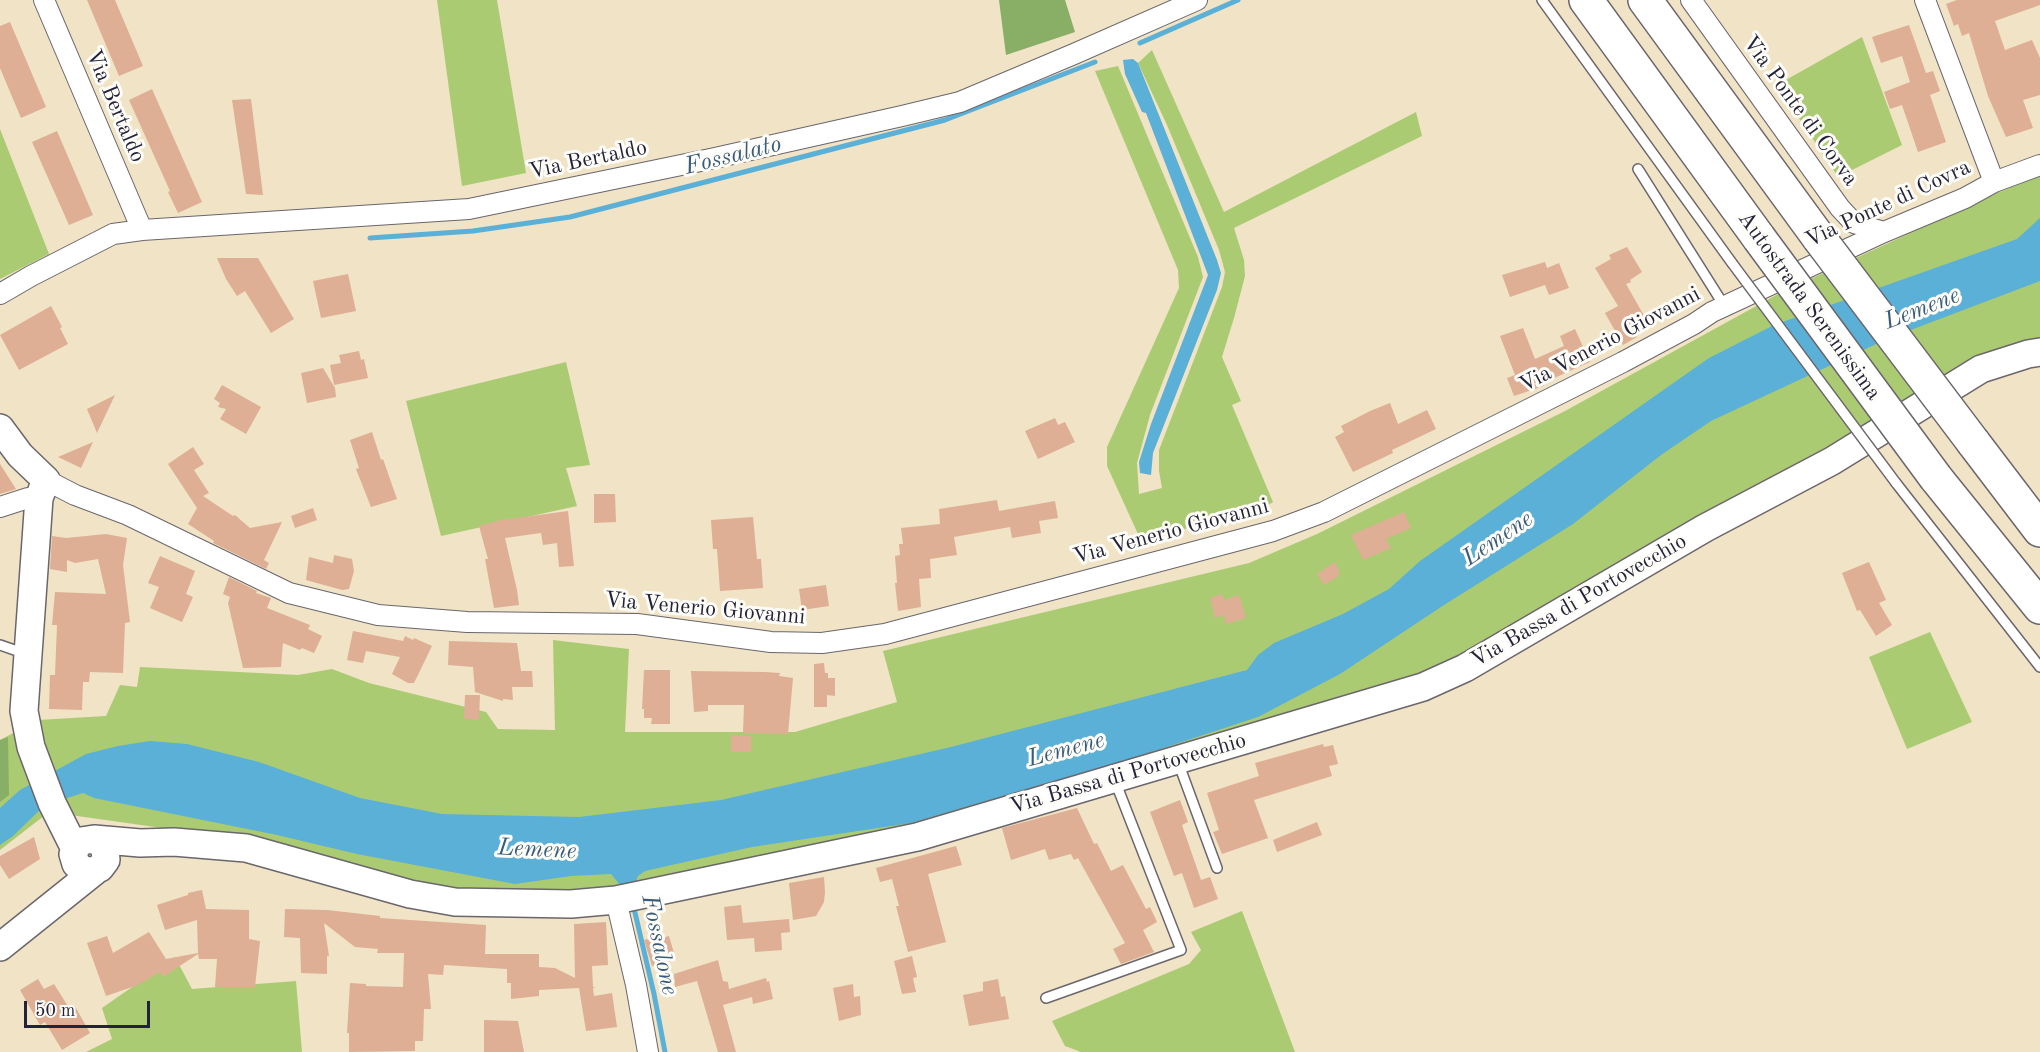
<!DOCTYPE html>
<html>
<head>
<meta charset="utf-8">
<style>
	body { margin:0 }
	#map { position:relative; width:2040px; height:1052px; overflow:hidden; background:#f0e3c6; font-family:"Old Standard TT",serif }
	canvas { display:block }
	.scale { position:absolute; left:24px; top:1001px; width:126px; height:27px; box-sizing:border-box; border:3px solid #22223b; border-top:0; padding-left:8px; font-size:18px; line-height:21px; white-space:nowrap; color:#22223b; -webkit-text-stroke:4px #fdfcf7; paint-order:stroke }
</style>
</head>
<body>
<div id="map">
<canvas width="2040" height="1052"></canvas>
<div class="scale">50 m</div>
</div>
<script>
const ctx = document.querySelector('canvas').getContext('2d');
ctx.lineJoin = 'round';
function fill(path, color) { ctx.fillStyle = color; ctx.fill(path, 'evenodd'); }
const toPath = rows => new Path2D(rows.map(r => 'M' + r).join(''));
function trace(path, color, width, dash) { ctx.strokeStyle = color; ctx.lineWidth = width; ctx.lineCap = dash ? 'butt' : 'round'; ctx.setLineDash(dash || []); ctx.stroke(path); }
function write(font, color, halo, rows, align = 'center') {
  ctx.font = font + ' "Old Standard TT",serif'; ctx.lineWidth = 6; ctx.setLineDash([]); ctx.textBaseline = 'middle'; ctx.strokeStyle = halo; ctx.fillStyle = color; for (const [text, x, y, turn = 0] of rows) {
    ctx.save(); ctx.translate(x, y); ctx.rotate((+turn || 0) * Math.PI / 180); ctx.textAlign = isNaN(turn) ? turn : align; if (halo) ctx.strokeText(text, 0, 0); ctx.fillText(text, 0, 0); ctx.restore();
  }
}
fill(toPath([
	[437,0,497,0,526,173,462,186],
	[1862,37,1902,145,1838,177,1777,85],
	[1152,50,1224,212,1416,112,1422,136,1234,228,1244,260,1245,276,1234,318,1222,357,1241,401,1232,405,1273,502,1259,511,1172,532,1143,545,1107,466,1107,447,1179,288,1178,270,1095,71,1118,66,1198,257,1203,277,1150,415,1137,463,1139,494,1162,488,1159,471,1159,450,1222,287,1225,272,1219,250,1167,125,1138,63],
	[0,129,49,254,0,279],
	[2040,176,2040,355,1981,365,1459,665,1021,803,621,892,461,892,355,873,247,840,49,812,0,850,0,740,38,720,106,716,120,685,137,687,140,667,298,675,332,669,369,683,486,712,498,729,555,730,553,640,629,649,625,732,795,732,897,702,883,651,1249,563,1317,534,1565,411,1780,293,1999,192],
	[566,362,590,465,566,468,577,506,441,536,406,401],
	[1930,632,1972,722,1907,749,1869,657],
	[1242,911,1295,1052,1081,1052,1065,1046,1052,1021,1189,964,1201,950,1191,932],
	[175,957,192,989,296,981,302,1052,86,1052,112,1039,102,1008]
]), '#abcb73');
fill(toPath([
	[999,0,1065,0,1075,32,1006,55],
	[8,737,9,795,0,802,0,740]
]), '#88af65');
fill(toPath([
	[1133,59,1138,63,1217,260,1221,273,1217,290,1153,453,1151,475,1140,473,1139,462,1151,424,1208,275,1146,113,1142,112,1125,74,1123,60],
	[2040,218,2040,281,1887,339,1711,421,1661,455,1573,524,1444,605,1340,674,1258,717,1127,760,911,823,752,847,645,871,638,876,635,884,630,886,620,885,611,874,571,876,515,884,357,854,277,835,94,798,83,793,45,805,13,836,0,845,0,808,20,790,86,754,118,746,150,741,187,744,259,762,360,798,442,814,579,817,721,800,951,747,1247,670,1258,655,1274,643,1343,614,1389,589,1420,561,1709,358,1774,325,2017,239]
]), '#5ab0d6');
trace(toPath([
	[1140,43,1238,0],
	[370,238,473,231,570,217,945,120,1095,62],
	[633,904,654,994,665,1052]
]), '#5ab0d6', 5);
fill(toPath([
	[87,0,115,0,143,66,119,76],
	[1957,0,2040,0,2040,5,1995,21,2005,50,2032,40,2040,58,2040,95,2023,100,2033,128,2006,137,1988,96,1969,33,1962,36,1958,24,1954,26,1946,4],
	[10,22,46,107,21,118,0,68,0,26],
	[1909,25,1926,73,1933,71,1940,91,1930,95,1946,142,1918,152,1902,105,1890,109,1884,92,1910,82,1902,56,1881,63,1872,37],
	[152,89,202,202,178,213,168,192,170,191,129,100],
	[251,99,263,195,246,194,232,100],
	[57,131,93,215,69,225,32,142],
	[1627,247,1642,272,1630,280,1631,282,1626,284,1650,326,1636,335,1637,337,1623,345,1605,313,1618,306,1595,268,1611,259,1609,255],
	[217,258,258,258,294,319,271,333,245,291,237,296,226,279],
	[1545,262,1547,268,1559,263,1569,288,1549,295,1545,285,1510,297,1502,275],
	[348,274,356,311,321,318,313,281],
	[51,306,62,327,60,328,68,344,19,370,0,335],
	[1523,328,1535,359,1564,346,1560,336,1575,329,1590,362,1543,383,1544,386,1514,396,1507,378,1515,375,1500,336],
	[359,351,361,360,364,359,368,378,334,385,330,365,341,363,339,355],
	[323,368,335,388,336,397,307,403,301,373],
	[222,385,261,407,246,434,220,419,226,409,218,407,220,403,214,399],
	[115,395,97,433,87,409],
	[1390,403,1398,424,1427,410,1436,429,1392,450,1393,453,1353,472,1335,437,1344,432,1341,426,1370,411],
	[1055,418,1058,425,1065,422,1075,442,1038,459,1025,431],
	[372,432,381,460,383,459,397,499,371,507,356,469,359,468,350,440],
	[93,442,81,468,58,457],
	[193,447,204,464,194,470,209,493,203,496,233,516,235,515,250,528,282,522,264,560,269,563,266,569,213,543,214,541,188,524,197,508,168,464],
	[0,464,16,489,0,494],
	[594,494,615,494,616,522,594,523],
	[997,500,999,511,1055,501,1058,518,1039,521,1041,533,1012,538,1010,527,954,537,957,555,930,559,931,578,919,579,921,607,898,611,895,583,897,583,895,556,900,555,899,544,903,544,901,528,940,524,939,509],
	[313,508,317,520,295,528,291,516],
	[568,511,574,566,559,567,557,543,543,545,541,533,505,538,517,590,519,605,494,608,485,559,488,559,479,526,501,520],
	[1404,512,1411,528,1386,539,1391,548,1363,560,1351,535],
	[753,517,757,559,761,559,763,588,720,591,717,549,713,549,711,520],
	[106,534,127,538,123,565,130,622,125,623,123,673,90,672,89,682,83,682,82,710,49,709,50,675,55,675,57,625,52,625,55,592,106,594,98,559,75,563,67,560,67,572,50,569,52,536,66,538],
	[334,555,352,559,354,571,349,589,342,590,306,580,309,557,333,563],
	[160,556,195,571,186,594,193,597,182,622,150,608,159,587,148,583],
	[1335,562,1339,571,1339,576,1324,585,1317,574],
	[1869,562,1886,600,1879,603,1892,625,1876,636,1860,610,1857,611,1842,573],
	[229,577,257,591,256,593,271,598,267,608,310,625,308,629,322,636,314,653,302,648,300,650,283,643,281,667,243,668,228,603,230,597,223,594],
	[826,585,829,606,802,610,799,589],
	[1222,594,1224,600,1239,595,1246,618,1226,624,1224,615,1215,618,1210,598],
	[353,631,403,641,405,636,413,640,414,638,432,646,414,683,408,683,392,674,400,657,366,651,363,663,347,660],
	[449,641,517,643,521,671,532,671,533,687,512,687,513,700,503,699,503,701,475,692,473,667,448,665],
	[824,663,825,673,828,673,828,678,835,678,835,696,827,695,827,707,814,707,814,664],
	[644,670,670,670,670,724,651,724,652,718,644,718,644,709,642,709],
	[691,671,765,672,780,673,779,676,793,678,788,734,743,733,744,705,708,705,708,711,694,712],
	[465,695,480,695,479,720,464,719],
	[731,735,751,736,751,752,731,752],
	[1323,744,1324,747,1333,745,1338,764,1329,766,1332,776,1254,800,1268,838,1222,854,1213,832,1219,830,1207,793,1259,776,1255,763],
	[1180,800,1188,822,1182,825,1201,880,1210,877,1218,899,1194,908,1182,873,1174,876,1150,812],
	[1077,808,1094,844,1097,843,1111,871,1123,865,1146,909,1150,907,1157,922,1143,930,1154,952,1121,964,1113,949,1125,943,1078,858,1074,860,1071,854,1049,860,1045,849,1011,860,1002,828],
	[1317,822,1322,835,1277,852,1273,840],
	[34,837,40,859,9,879,0,865,0,856],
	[956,846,962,865,928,874,946,942,908,952,896,906,899,906,892,879,880,882,876,868],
	[824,877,825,892,824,902,816,916,793,920,789,883],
	[202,890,206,909,249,910,249,939,260,941,255,987,215,987,217,959,199,959,198,954,163,977,160,972,138,985,106,996,87,943,107,936,113,953,149,932,166,959,198,953,197,920,165,930,157,905,188,895,188,893],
	[741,905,743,923,789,919,790,932,781,933,782,950,755,952,754,938,727,940,724,907],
	[285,909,327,910,380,916,380,918,486,925,485,954,539,954,539,967,555,968,575,978,574,924,606,922,608,965,592,966,593,987,596,988,593,988,594,996,612,993,617,1027,586,1031,579,988,539,990,539,996,511,999,511,983,507,983,507,969,444,965,443,975,428,974,431,1009,424,1009,423,1041,415,1041,415,1051,349,1052,349,1033,347,1033,350,983,366,984,366,986,403,987,404,953,377,953,378,949,355,947,324,923,329,956,327,956,327,974,301,973,300,938,284,937],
	[669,936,676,960,652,966,644,940,658,937,659,939],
	[912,956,917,977,913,978,916,992,902,994,894,961],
	[718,960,723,981,728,982,729,989,766,978,767,982,769,981,773,999,753,1004,752,997,723,1005,736,1052,718,1052,697,981,675,987,674,974],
	[38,979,44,989,54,984,71,1011,76,1008,90,1033,62,1050,45,1022,40,1025,20,990],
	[998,979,1001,997,1005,996,1009,1019,969,1026,963,995,983,991,983,982],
	[853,984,854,997,860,996,861,1015,839,1021,833,988],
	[484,1020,518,1021,524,1052,484,1052]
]), '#deaf94');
const lane = toPath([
	[1542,0,1732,263],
	[1638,169,1725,307],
	[1896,483,2040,667],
	[0,645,26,654],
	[1178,762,1217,868],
	[1046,998,1181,950,1115,781]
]);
const street = toPath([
	[44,0,142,230],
	[1691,0,1840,208,1854,223,1884,232],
	[1925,0,1994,182],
	[0,294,31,276,113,234,142,230,469,209,715,158,902,116,960,102,1074,54,1197,0],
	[46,480,75,495,128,515,289,593,378,615,467,622,637,624,771,642,822,643,885,634,1273,531,1324,512,1623,362,1694,324,1712,312,1884,232,1965,198,1994,182,2040,165],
	[0,507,28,498,39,498],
	[616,900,636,985,648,1052]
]);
const secondary = toPath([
	[0,428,20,455,46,480,39,498,24,711,31,747,52,803,75,849,73,854,76,864,80,868,90,872,100,868,106,860,105,849,103,845,94,839,81,841,75,849],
	[94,839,140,843,174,842,246,848,410,894,455,902,571,904,616,900,917,837,1423,687,1465,668,1705,528,1832,461,1981,369,2028,354,2040,352],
	[0,947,95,871]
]);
const highway = toPath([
	[1586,0,1759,238],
	[1645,0,1819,238],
	[1973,442,2040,530],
	[1936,478,2040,607]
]);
trace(lane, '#6a666c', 12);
trace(street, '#6a666c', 22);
trace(secondary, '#6a666c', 30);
trace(highway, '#6a666c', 36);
trace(lane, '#fff', 9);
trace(street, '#fff', 20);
trace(secondary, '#fff', 27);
trace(highway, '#fff', 33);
const laneBridge = toPath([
	[1732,263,1896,483]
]);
const highwayBridge = toPath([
	[1759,238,1936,478],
	[1819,238,1973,442]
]);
trace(laneBridge, '#6a666c', 12, []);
trace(highwayBridge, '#6a666c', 36, []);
trace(laneBridge, '#fff', 9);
trace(highwayBridge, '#fff', 33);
write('22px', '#22223b', '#fdfcf7', [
	["Via Bertaldo",115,106,67],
	["Via Ponte di Corva",1800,111,54],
	["Via Bertaldo",588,160,-12],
	["Via Ponte di Covra",1888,204,-25],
	["Autostrada Serenissima",1809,306,54],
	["Via Venerio Giovanni",1610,340,-28],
	["Via Venerio Giovanni",1171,532,-15],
	["Via Bassa di Portovecchio",1579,601,-30],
	["Via Venerio Giovanni",705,609,5],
	["Via Bassa di Portovecchio",1128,774,-16]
]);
write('italic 24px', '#385b79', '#fdfcf7', [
	["Fossalato",733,156,-14],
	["Lemene",1922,309,-21],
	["Lemene",1498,539,-34],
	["Lemene",1066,750,-15],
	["Lemene",537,850,3],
	["Fossalone",659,945,78]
]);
</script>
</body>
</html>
